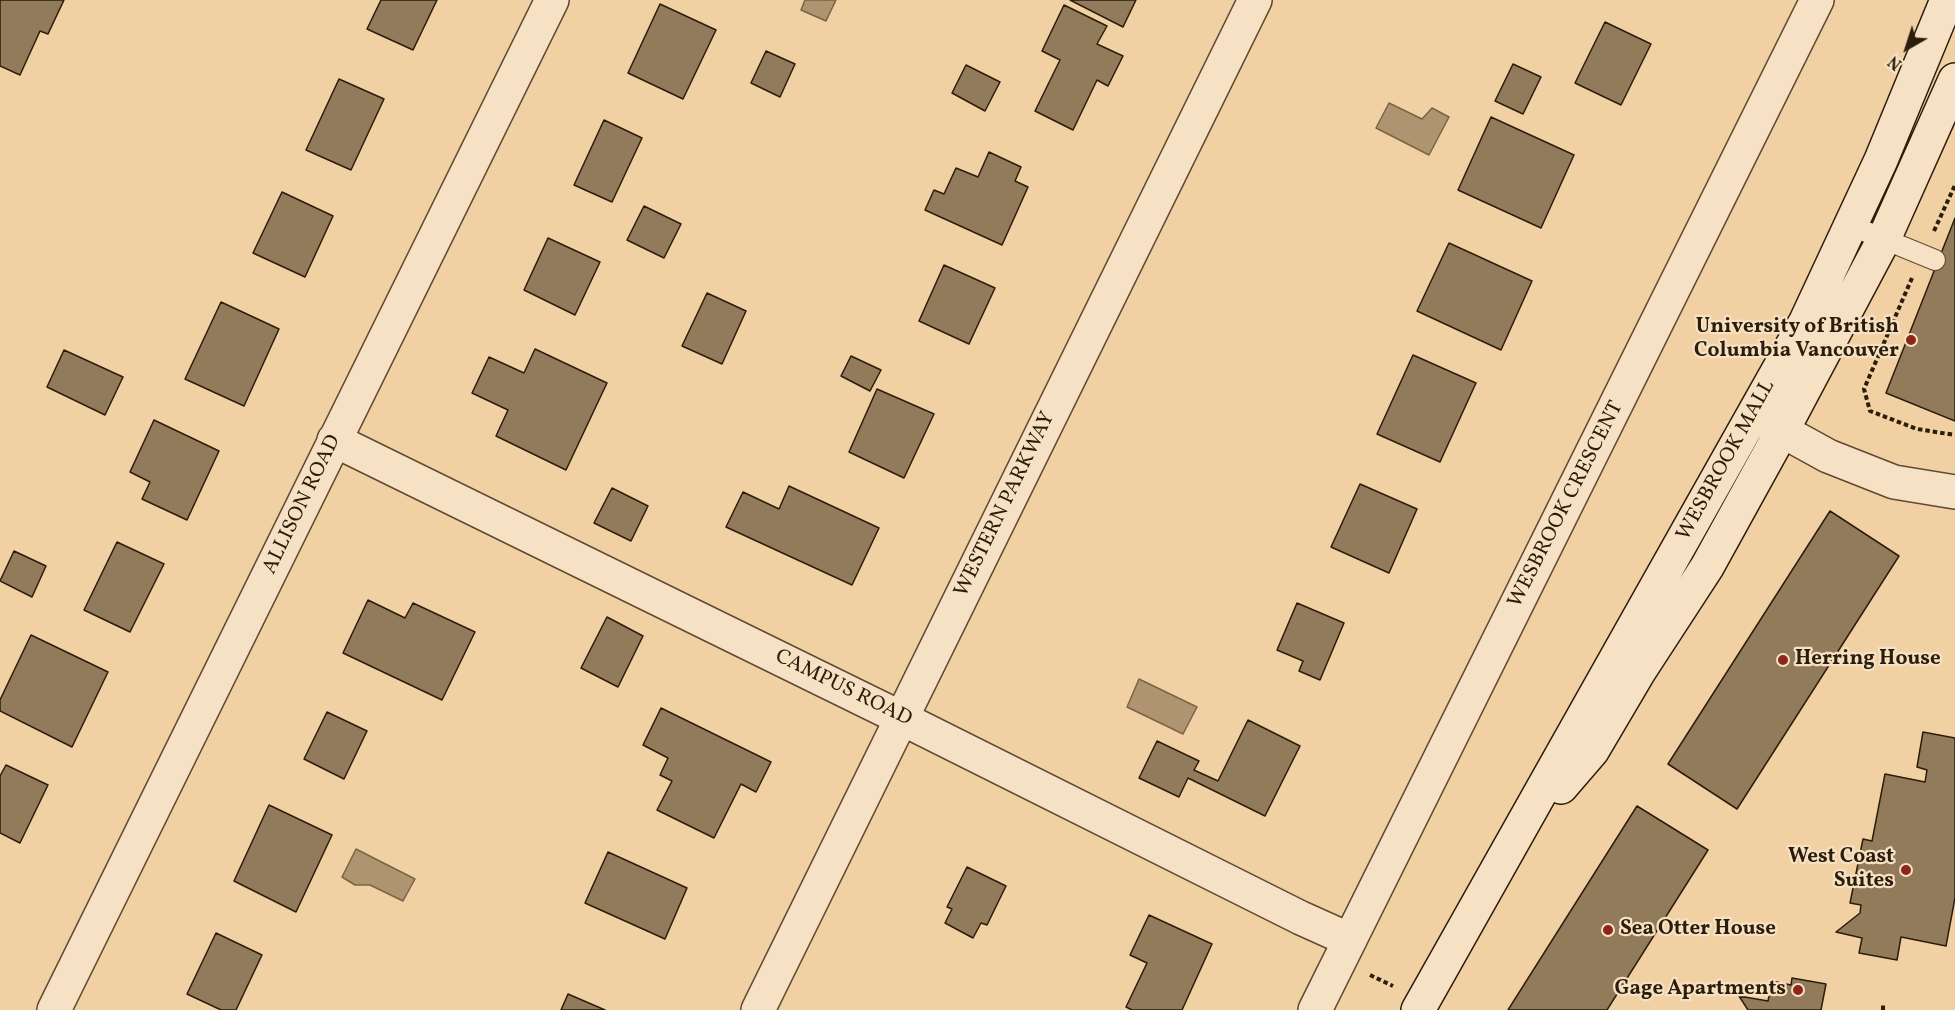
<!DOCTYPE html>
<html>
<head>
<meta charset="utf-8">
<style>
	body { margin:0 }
	#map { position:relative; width:1955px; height:1010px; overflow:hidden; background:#f1d1a4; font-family:Vollkorn,serif }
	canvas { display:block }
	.north { position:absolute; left:1877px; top:18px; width:60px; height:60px; -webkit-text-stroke:4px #f6e1c4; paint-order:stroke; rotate:219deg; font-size:16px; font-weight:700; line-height:24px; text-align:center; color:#2c1d0a }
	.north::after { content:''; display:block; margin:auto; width:21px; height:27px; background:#2c1d0a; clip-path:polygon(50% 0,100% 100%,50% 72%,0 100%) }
</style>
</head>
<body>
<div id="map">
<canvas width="1955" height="1010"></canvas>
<div class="north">N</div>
</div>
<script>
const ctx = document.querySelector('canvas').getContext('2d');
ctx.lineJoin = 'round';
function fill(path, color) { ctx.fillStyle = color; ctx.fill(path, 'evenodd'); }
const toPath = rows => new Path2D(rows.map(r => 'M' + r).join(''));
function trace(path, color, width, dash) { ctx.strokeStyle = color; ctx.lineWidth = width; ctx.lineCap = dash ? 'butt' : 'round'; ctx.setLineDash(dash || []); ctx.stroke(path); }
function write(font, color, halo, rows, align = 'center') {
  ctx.font = font + ' Vollkorn,serif'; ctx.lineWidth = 4.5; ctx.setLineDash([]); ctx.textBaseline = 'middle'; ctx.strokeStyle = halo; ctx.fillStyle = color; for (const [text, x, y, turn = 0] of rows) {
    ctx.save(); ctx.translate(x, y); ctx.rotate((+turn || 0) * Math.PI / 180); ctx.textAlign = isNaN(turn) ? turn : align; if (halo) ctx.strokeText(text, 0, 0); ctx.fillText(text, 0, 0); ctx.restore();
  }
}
const water = toPath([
	[805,0,836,0,826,21,801,10,805,0],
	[1389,103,1422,119,1432,108,1449,117,1429,155,1376,128,1389,103],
	[1139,679,1197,707,1183,734,1127,707,1139,679],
	[356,849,415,879,403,901,370,885,355,885,342,877,356,849]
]);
fill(water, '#ae9470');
trace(water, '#7a6447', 1.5);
const building = toPath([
	[0,0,64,0,48,34,40,31,20,75,0,66,0,0],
	[381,0,437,0,413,50,367,29,381,0],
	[1070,0,1136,0,1123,27,1070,0],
	[660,4,716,30,683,99,628,73,660,4],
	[1064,5,1107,26,1097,44,1123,56,1108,86,1097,80,1073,130,1035,111,1060,60,1042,51,1064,5],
	[1605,22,1651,44,1621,105,1575,83,1605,22],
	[766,51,795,64,780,97,751,83,766,51],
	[1513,64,1541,77,1523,114,1495,101,1513,64],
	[966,65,1000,82,985,111,952,93,966,65],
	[339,79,384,99,351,170,306,150,339,79],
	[1491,117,1574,155,1541,228,1458,190,1491,117],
	[604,120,642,138,612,202,574,185,604,120],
	[989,152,1021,167,1015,181,1028,187,1002,245,925,210,934,190,944,194,956,168,978,177,989,152],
	[282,192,333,216,305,277,253,253,282,192],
	[644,206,681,224,664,258,627,240,644,206],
	[1955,218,1955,421,1886,393,1955,218],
	[548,238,600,262,575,315,524,290,548,238],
	[1449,243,1532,281,1501,350,1417,311,1449,243],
	[944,265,995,288,969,344,919,321,944,265],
	[707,293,746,311,722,364,682,346,707,293],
	[221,302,279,329,244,406,185,379,221,302],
	[535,349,607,383,566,470,496,436,508,410,472,393,489,357,524,373,535,349],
	[64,350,123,377,105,415,47,387,64,350],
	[1413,355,1476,383,1440,462,1377,434,1413,355],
	[851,356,881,370,870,391,841,376,851,356],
	[877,389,934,414,904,478,849,452,877,389],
	[154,420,219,451,187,520,142,499,150,482,130,472,154,420],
	[1360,484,1417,509,1389,573,1331,547,1360,484],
	[789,486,879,528,852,585,726,527,743,492,779,509,789,486],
	[612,488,648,506,631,541,594,523,612,488],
	[1830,511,1899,556,1737,809,1668,764,1830,511],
	[117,542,164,564,130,632,84,610,117,542],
	[14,551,46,566,32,597,0,581,14,551],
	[368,600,405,618,413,603,475,632,442,700,343,653,368,600],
	[1297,603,1344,623,1320,680,1299,671,1303,661,1277,650,1297,603],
	[607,617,643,636,618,687,581,668,607,617],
	[31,635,108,672,72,747,0,711,0,700,31,635],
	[661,708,771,762,756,792,741,784,714,838,657,810,672,781,660,775,668,758,643,745,661,708],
	[327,712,367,731,344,779,304,759,327,712],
	[1248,720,1300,746,1265,816,1188,778,1179,797,1139,778,1157,741,1199,761,1194,770,1218,781,1248,720],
	[1923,732,1955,738,1955,898,1946,946,1901,937,1897,960,1859,953,1862,938,1836,932,1860,913,1861,905,1850,903,1863,839,1872,841,1885,774,1925,782,1927,770,1917,767,1923,732],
	[6,765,48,785,20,843,0,833,0,776,6,765],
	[269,805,332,835,296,912,234,881,269,805],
	[1637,806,1708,850,1607,1010,1508,1010,1637,806],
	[608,852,687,888,665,939,585,903,608,852],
	[967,867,1006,886,987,925,981,923,973,938,945,923,952,909,947,907,967,867],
	[1149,915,1212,944,1182,1010,1132,1010,1126,1007,1147,963,1130,955,1149,915],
	[216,933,262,955,236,1010,221,1010,187,994,216,933],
	[1792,978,1826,984,1821,1010,1748,1010,1739,996,1768,1001,1772,981,1791,985,1792,978],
	[568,994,605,1010,561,1010,568,994]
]);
fill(building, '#927b5a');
trace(building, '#2c1d0a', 1.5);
const service = toPath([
	[1852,226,1935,260]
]);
const minor = toPath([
	[1757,417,1828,456,1894,482,1955,492],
	[334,440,901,718,1301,918,1350,940],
	[54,1010,552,0],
	[758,1010,1255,0],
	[1315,1010,1817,0]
]);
const secondary = toPath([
	[1561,787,1592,751,1638,673,1707,567,1782,431,1884,239,1955,80],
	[1418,1010,1806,321,1881,160,1947,0]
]);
trace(service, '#5d4a30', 22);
trace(minor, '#5d4a30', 36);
trace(secondary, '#2c1d0a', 36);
trace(toPath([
	[1934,231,1955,185],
	[1912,278,1864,389,1870,411,1917,429,1955,435],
	[1370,975,1393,986],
	[1883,1010,1883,1005]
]), '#2c1d0a', 4, [4.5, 3]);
trace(service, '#f6e1c4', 20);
trace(minor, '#f6e1c4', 33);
trace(secondary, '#f6e1c4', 33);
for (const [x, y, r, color] of [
	[1911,340,6,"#8f2418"],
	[1783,660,6,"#8f2418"],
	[1906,870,6,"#8f2418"],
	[1608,930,6,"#8f2418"],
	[1798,990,6,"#8f2418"]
]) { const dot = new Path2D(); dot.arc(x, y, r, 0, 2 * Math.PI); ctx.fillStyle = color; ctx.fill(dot); trace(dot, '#f6e1c4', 2); }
write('bold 21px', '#2c1d0a', '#f6e1c4', [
	["University of British",1899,328],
	["Columbia Vancouver",1899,352],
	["Herring House",1795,660,"left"],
	["West Coast",1894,858],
	["Suites",1894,882],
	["Sea Otter House",1620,930,"left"],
	["Gage Apartments",1786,990]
], 'right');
write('21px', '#2c1d0a', '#f6e1c4', [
	["WESBROOK MALL",1727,461,-61],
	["ALLISON ROAD",303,505,-64],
	["WESTERN PARKWAY",1006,505,-64],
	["WESBROOK CRESCENT",1567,505,-63],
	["CAMPUS ROAD",843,689,26]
]);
</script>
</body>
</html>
